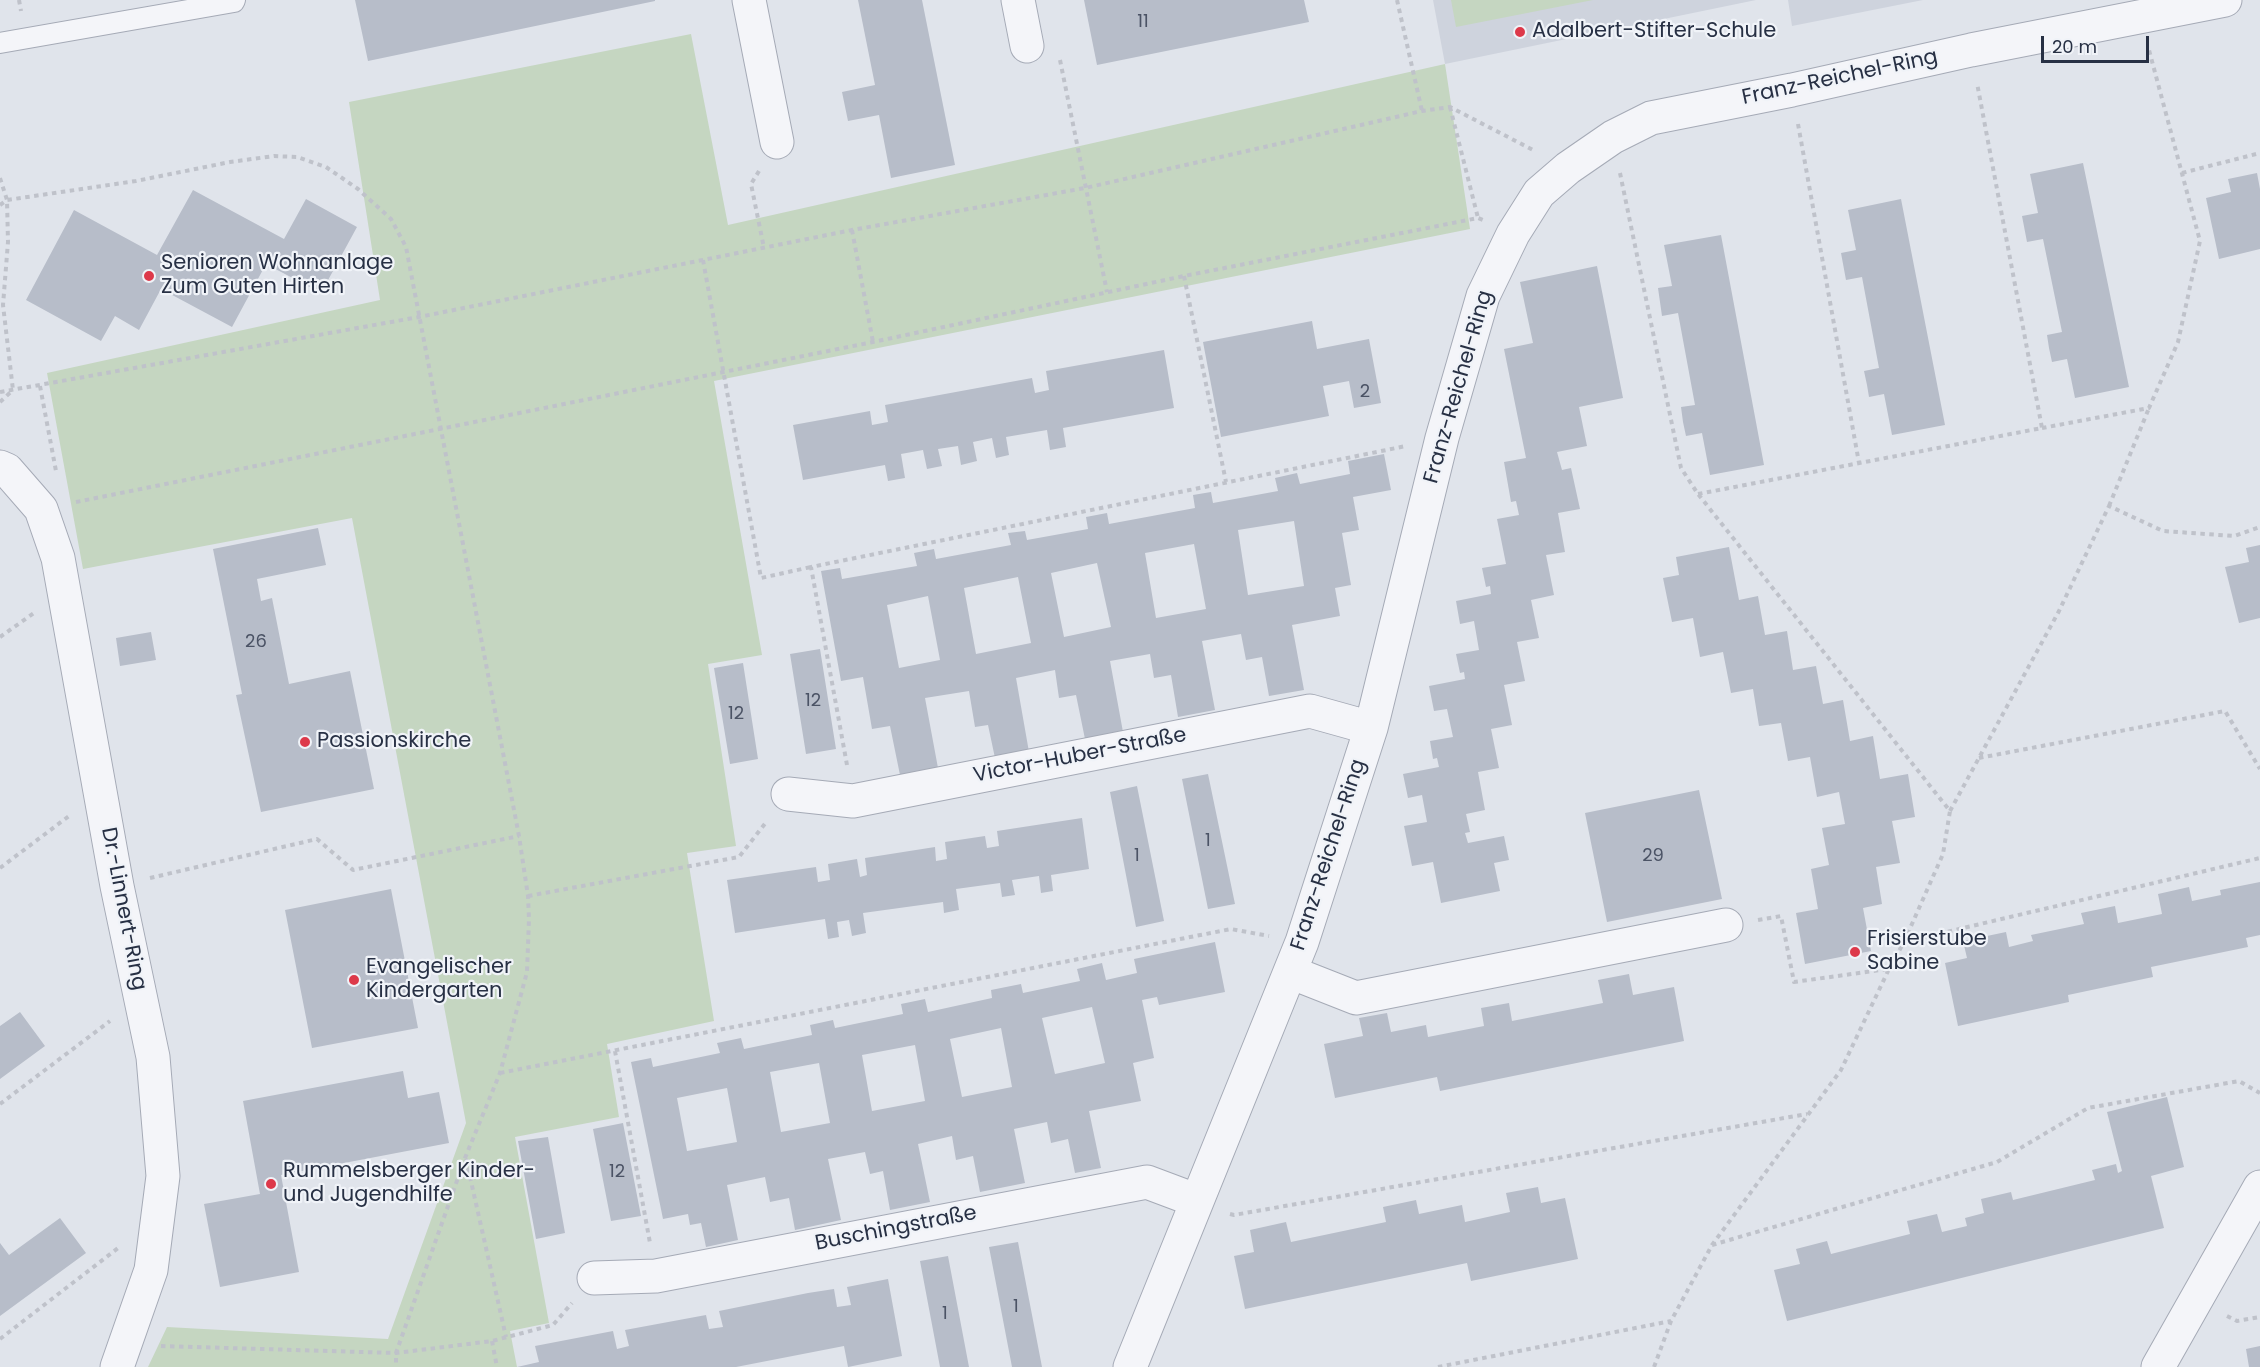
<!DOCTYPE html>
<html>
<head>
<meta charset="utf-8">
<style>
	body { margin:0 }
	#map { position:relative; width:2260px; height:1367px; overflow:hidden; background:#e0e4eb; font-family:Poppins,sans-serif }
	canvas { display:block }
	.scale { position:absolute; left:2041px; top:36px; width:108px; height:27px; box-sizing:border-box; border:3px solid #273044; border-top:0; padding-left:8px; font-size:18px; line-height:21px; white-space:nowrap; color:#273044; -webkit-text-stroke:4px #f0f3f8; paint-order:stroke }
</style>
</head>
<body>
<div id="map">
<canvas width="2260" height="1367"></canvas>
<div class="scale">20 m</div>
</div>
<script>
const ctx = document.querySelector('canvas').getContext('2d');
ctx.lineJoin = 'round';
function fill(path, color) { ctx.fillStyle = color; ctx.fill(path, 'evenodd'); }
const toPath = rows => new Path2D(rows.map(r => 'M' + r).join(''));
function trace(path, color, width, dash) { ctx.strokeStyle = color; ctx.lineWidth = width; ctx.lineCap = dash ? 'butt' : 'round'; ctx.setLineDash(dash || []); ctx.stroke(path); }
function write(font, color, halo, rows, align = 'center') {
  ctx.font = font + ' Poppins,sans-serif'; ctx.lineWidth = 4.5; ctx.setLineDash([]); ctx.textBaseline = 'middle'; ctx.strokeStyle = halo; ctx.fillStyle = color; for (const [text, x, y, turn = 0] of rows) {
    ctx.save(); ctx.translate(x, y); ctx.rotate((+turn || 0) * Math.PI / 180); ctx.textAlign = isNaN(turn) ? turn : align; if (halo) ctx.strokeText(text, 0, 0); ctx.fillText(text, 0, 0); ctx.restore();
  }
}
fill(toPath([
	[1433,0,1756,0,1445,64],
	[1788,0,1923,0,1792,26]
]), '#ced3dd');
fill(toPath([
	[1451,0,1593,0,1456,27],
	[691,34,728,225,1445,64,1470,229,714,381,762,655,708,664,736,846,687,853,714,1021,607,1044,619,1117,515,1137,549,1323,510,1331,517,1367,148,1367,167,1327,388,1339,466,1123,352,518,83,569,47,373,380,300,349,102]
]), '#c5d6c1');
fill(toPath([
	[355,0,655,0,655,1,368,61],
	[858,0,922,0,955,165,891,178,879,115,848,121,842,92,875,85],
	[1084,0,1304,0,1309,22,1097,65],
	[2083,163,2129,387,2075,398,2067,359,2052,362,2049,348,2047,335,2062,332,2043,239,2027,242,2022,216,2038,213,2030,174],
	[2257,173,2260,189,2260,249,2219,259,2206,198,2231,192,2228,179],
	[193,190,284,239,306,199,357,227,321,293,266,264,232,327,161,289,139,330,115,316,101,341,26,300,74,210,157,255],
	[1901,199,1945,425,1892,435,1884,394,1869,397,1867,385,1864,371,1879,368,1862,277,1846,280,1841,253,1856,250,1848,210],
	[1721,235,1764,465,1710,475,1702,433,1686,436,1683,422,1681,407,1695,405,1678,313,1662,316,1658,288,1672,286,1664,245],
	[1597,266,1623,398,1579,407,1587,446,1557,452,1562,470,1571,468,1580,509,1558,513,1565,552,1546,555,1554,595,1531,600,1539,638,1517,642,1525,681,1504,685,1512,725,1491,729,1499,768,1478,772,1485,810,1466,814,1470,832,1465,833,1468,843,1504,836,1509,860,1494,863,1500,891,1441,903,1433,862,1412,866,1404,826,1427,822,1422,795,1408,798,1403,774,1439,767,1437,758,1433,759,1430,741,1453,737,1447,709,1434,711,1429,686,1465,679,1464,672,1460,673,1456,654,1479,650,1474,621,1460,624,1456,601,1491,594,1490,586,1486,587,1482,568,1506,564,1497,519,1519,515,1516,501,1511,502,1504,462,1526,458,1504,349,1533,343,1520,282],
	[1312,321,1317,349,1369,339,1381,403,1354,408,1349,381,1323,386,1329,416,1221,437,1203,342],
	[1164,350,1174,408,1063,428,1066,447,1050,450,1047,430,1006,437,1009,455,996,458,992,438,973,442,977,461,961,465,958,446,938,449,942,466,927,469,923,450,901,454,905,478,888,481,885,465,803,480,793,425,870,411,872,425,888,422,885,405,1032,378,1035,393,1049,390,1046,371],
	[1384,454,1391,490,1353,497,1359,530,1342,533,1351,585,1335,588,1340,616,1292,625,1304,690,1269,696,1262,657,1246,660,1241,634,1202,641,1215,710,1178,717,1171,675,1154,678,1150,654,1110,661,1123,732,1085,739,1076,695,1059,698,1055,670,1016,678,1029,752,995,758,988,725,975,727,969,691,925,698,938,768,900,775,890,726,872,729,863,677,841,681,821,571,840,568,842,579,917,566,914,553,934,549,936,559,1011,545,1008,533,1025,531,1027,540,1088,529,1086,517,1107,513,1109,524,1195,508,1193,495,1211,492,1213,503,1278,491,1275,478,1297,473,1300,484,1350,474,1348,461],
	[1294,521,1304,586,1248,595,1238,530],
	[1194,544,1206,609,1156,618,1145,553],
	[1097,563,1111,627,1064,637,1051,573],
	[1018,577,1031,643,976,654,964,588],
	[928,596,940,660,899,668,887,605],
	[318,528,326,565,257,579,261,601,272,598,289,684,350,671,374,789,261,812,236,695,242,694,213,549],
	[2260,545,2260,618,2239,623,2225,567,2249,562,2246,548],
	[1729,547,1739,600,1758,596,1765,635,1787,631,1793,670,1816,666,1823,704,1843,700,1850,741,1873,736,1880,779,1908,774,1915,817,1892,821,1900,863,1876,867,1882,904,1863,908,1871,951,1805,964,1796,913,1818,909,1811,869,1829,865,1822,828,1845,824,1839,792,1817,797,1810,757,1788,761,1781,723,1759,726,1753,689,1731,693,1723,652,1700,657,1693,618,1672,622,1663,578,1679,575,1676,557],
	[151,632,156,660,120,666,116,638],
	[820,649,836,749,806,754,790,654],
	[743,663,758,759,730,764,714,668],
	[1208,774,1235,904,1208,909,1182,779],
	[1137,786,1164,921,1136,927,1110,792],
	[1699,790,1722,899,1607,922,1585,813],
	[1082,818,1089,869,1051,875,1053,891,1041,893,1039,876,1012,880,1015,895,1002,897,1000,883,956,889,959,910,944,913,943,902,863,913,866,933,852,936,849,920,837,922,839,937,828,939,825,919,735,933,727,880,816,867,818,882,830,880,828,864,857,859,860,877,867,875,865,858,935,847,936,861,947,859,945,842,985,836,987,848,999,846,997,831],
	[2260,882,2260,935,2246,938,2248,947,2151,967,2153,977,2068,995,2069,1002,1958,1026,1945,963,1967,958,1963,941,2006,932,2009,947,2033,941,2031,935,2084,924,2081,913,2115,906,2118,923,2162,914,2158,894,2189,887,2192,901,2221,895,2220,890],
	[391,889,418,1028,312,1048,285,910],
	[1215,942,1225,992,1159,1005,1157,997,1142,1000,1154,1058,1133,1063,1141,1101,1089,1111,1101,1168,1075,1173,1068,1139,1051,1143,1047,1122,1014,1129,1025,1183,980,1192,973,1156,956,1160,952,1136,918,1144,930,1202,890,1210,883,1171,870,1174,865,1152,828,1159,841,1220,795,1230,789,1198,770,1202,765,1177,727,1185,738,1240,706,1247,701,1223,690,1225,688,1214,663,1219,631,1062,651,1058,653,1067,720,1053,717,1043,741,1038,744,1049,812,1035,810,1025,833,1020,835,1028,903,1014,901,1004,925,999,928,1012,992,998,991,990,1021,984,1023,993,1080,981,1077,969,1102,963,1106,980,1137,973,1134,959],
	[1092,1007,1105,1063,1055,1074,1042,1018],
	[1001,1028,1012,1087,962,1097,950,1039],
	[915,1045,925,1101,872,1111,862,1055],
	[819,1063,830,1123,781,1132,770,1072],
	[727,1088,737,1142,687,1151,677,1098],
	[1629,974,1633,995,1674,987,1684,1041,1440,1091,1437,1077,1335,1098,1324,1044,1363,1036,1359,1018,1387,1013,1391,1032,1426,1025,1428,1037,1484,1026,1481,1008,1509,1003,1512,1021,1603,1003,1598,980],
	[20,1012,45,1046,0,1079,0,1026],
	[403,1071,408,1098,439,1092,449,1143,281,1175,299,1272,220,1287,204,1204,260,1194,243,1101],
	[2167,1097,2184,1167,2151,1176,2164,1228,1787,1321,1774,1270,1800,1264,1796,1249,1827,1241,1831,1254,1910,1234,1907,1221,1937,1214,1942,1232,1967,1226,1965,1218,1984,1213,1981,1199,2011,1192,2013,1200,2095,1180,2092,1170,2116,1164,2118,1173,2122,1171,2107,1112],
	[623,1123,641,1216,611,1221,593,1129],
	[548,1137,565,1233,536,1239,518,1141],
	[1538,1187,1541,1203,1565,1198,1578,1259,1471,1281,1467,1263,1245,1309,1234,1256,1254,1252,1250,1230,1286,1222,1291,1242,1386,1222,1383,1207,1416,1200,1419,1214,1462,1205,1465,1222,1510,1212,1506,1193],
	[60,1218,86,1253,0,1316,0,1243,9,1255],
	[1018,1242,1042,1367,1012,1367,989,1247],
	[948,1256,969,1367,940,1367,920,1261],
	[888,1279,902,1356,848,1367,844,1346,736,1367,517,1367,539,1362,535,1346,613,1331,617,1349,629,1346,625,1330,706,1315,709,1329,723,1327,719,1311,808,1293,834,1289,837,1307,851,1305,847,1287],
	[2260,1346,2260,1367,2249,1367,2246,1349]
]), '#b7bdc9');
const lane = toPath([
	[0,43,234,2,235,0]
]);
const street = toPath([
	[749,0,777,142],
	[1018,0,1027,46],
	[0,467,7,470,41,509,58,558,117,886,153,1057,163,1176,151,1270,117,1367],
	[788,794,853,801,1310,711,1371,728],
	[1290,972,1356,998,1726,925],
	[594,1278,656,1276,1147,1182,1195,1200],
	[1130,1367,1302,942,1371,728,1442,438,1483,296,1513,234,1539,193,1568,168,1613,137,1651,118,1792,90,1971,50,2225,0],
	[2158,1367,2260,1187]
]);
trace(lane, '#a5aab6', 22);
trace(street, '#a5aab6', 35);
trace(toPath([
	[19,0,21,11],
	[1397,0,1422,111],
	[1060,60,1107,292],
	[1450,107,1478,218],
	[1798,124,1859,463],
	[759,171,751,184,764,248],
	[1620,173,1681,468,1698,494,1950,811,1943,854,1904,942,1889,969,1841,1070,1712,1245,1671,1321,1654,1367],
	[2182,173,2260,153],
	[0,178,7,200,8,242,3,305,13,390],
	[0,205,7,200,136,181,230,162,274,156,297,157,326,167,358,189,391,219,406,247,519,836,528,896,529,919,527,972,500,1073,465,1158,396,1353,396,1367],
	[852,230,873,342],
	[703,260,761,578,811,567],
	[1184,276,1226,482],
	[40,386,56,471],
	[0,392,419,317,852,230,1085,188,1422,111,1450,107,1535,151],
	[0,402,13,390],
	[2042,428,2149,408,2178,342,2200,241,2149,50],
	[1698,494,2042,428,1977,83],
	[76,502,873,342,1184,276,1478,218,1483,220],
	[2109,506,2149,408],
	[0,637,34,613],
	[1979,758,2225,711,2260,769],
	[847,765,811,567,1406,446],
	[1950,811,2059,611,2109,506,2163,531,2234,536,2260,527],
	[0,868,69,816],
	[150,878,317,839,353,870,519,836],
	[528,896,739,857,767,821],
	[1758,920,1781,916,1794,982,1888,969],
	[1904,942,2260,858],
	[615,1051,650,1243],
	[500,1073,1231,929,1269,936],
	[0,1104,110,1021],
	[466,1159,506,1337],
	[1230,1214,1234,1215,1807,1114],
	[1712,1245,1997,1162,2088,1108,2239,1081,2260,1093],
	[2227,1316,2237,1321,2260,1317],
	[0,1339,118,1248],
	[492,1341,497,1367],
	[161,1346,396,1353,492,1341,553,1325,572,1303],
	[1438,1367,1671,1321]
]), '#bfc2ca', 4, [4.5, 4.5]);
trace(lane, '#f4f5f9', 20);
trace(street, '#f4f5f9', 33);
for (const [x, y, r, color] of [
	[1520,32,6,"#dd394a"],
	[149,276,6,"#dd394a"],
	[305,742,6,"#dd394a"],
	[1855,952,6,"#dd394a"],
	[354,980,6,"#dd394a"],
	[271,1184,6,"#dd394a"]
]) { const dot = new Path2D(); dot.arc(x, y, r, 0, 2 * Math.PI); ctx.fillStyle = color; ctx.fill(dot); trace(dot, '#f0f3f8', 2); }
write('18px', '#4b5365', null, [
	["11",1143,22],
	["2",1365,392],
	["26",256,642],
	["12",813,701],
	["12",736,714],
	["1",1208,841],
	["1",1137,856],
	["29",1653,856],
	["12",617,1172],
	["1",1016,1307],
	["1",945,1314]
]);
write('21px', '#273044', '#f0f3f8', [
	["Adalbert-Stifter-Schule",1532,32],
	["Senioren Wohnanlage",161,264],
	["Zum Guten Hirten",161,288],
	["Passionskirche",317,742],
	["Frisierstube",1867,940],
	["Sabine",1867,964],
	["Evangelischer",366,968],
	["Kindergarten",366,992],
	["Rummelsberger Kinder-",283,1172],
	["und Jugendhilfe",283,1196]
], 'left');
write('21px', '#273044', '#f0f3f8', [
	["Franz-Reichel-Ring",1840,78,-12],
	["Franz-Reichel-Ring",1459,387,-74],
	["Victor-Huber-Straße",1080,756,-11],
	["Franz-Reichel-Ring",1329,855,-72],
	["Dr.-Linnert-Ring",123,909,79],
	["Buschingstraße",896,1229,-11]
]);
</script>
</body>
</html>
